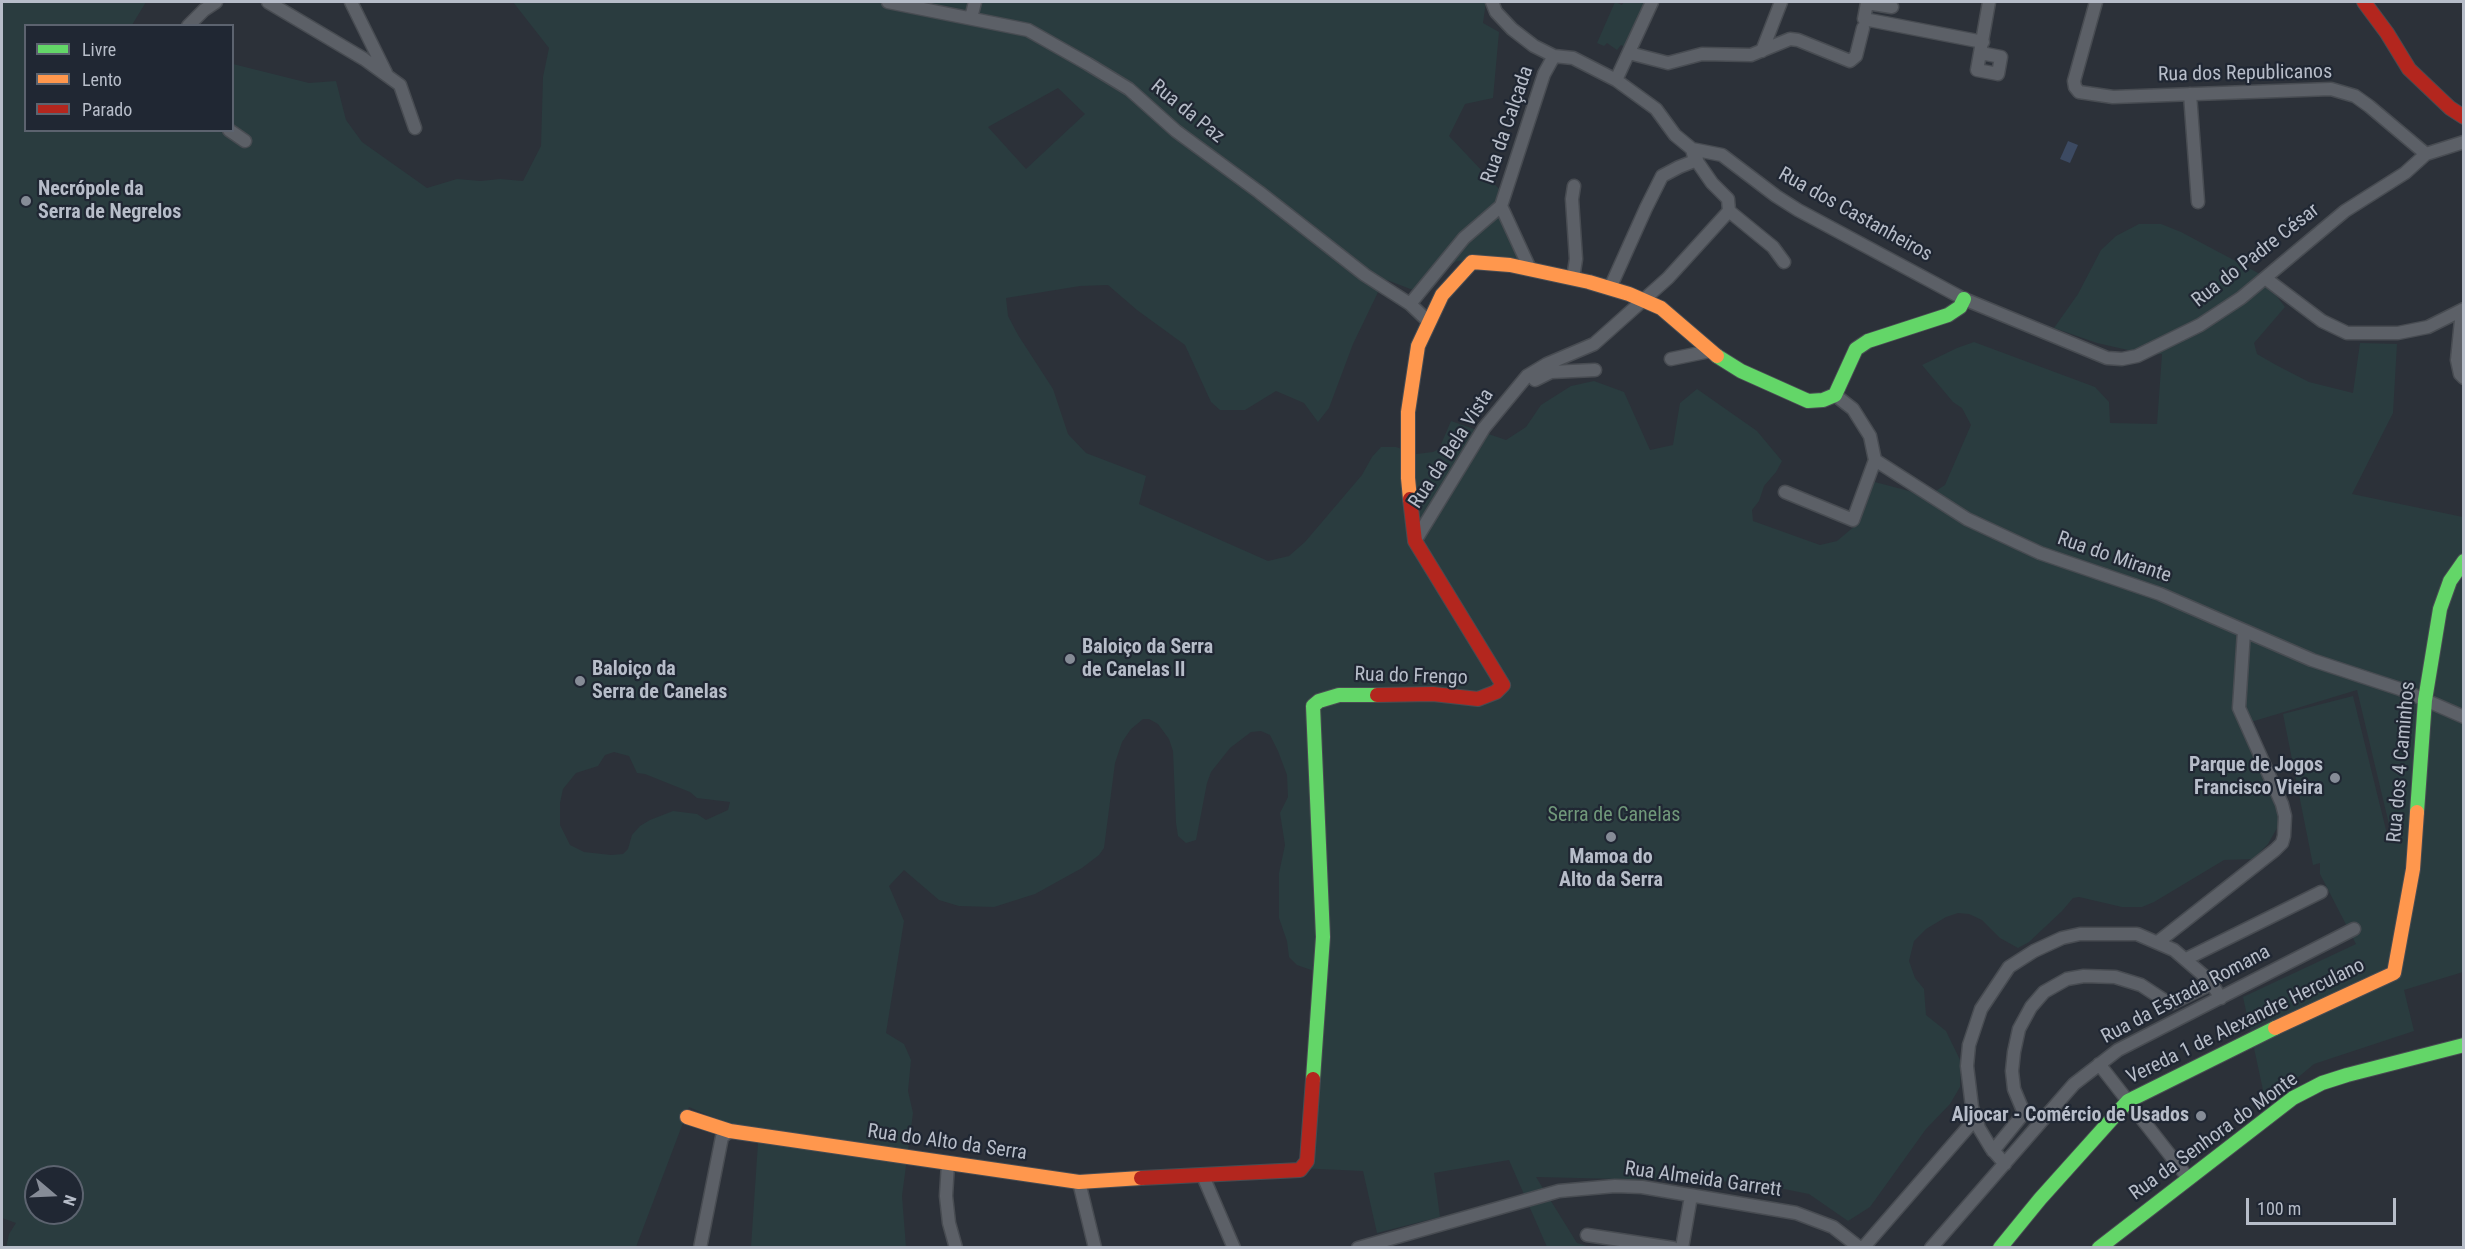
<!DOCTYPE html>
<html>
<head>
<meta charset="utf-8">
<style>
	body { margin:0 }
	#map { position:relative; width:2465px; height:1249px; overflow:hidden; background:#2c3139; font-family:"Roboto Condensed",sans-serif }
	canvas { display:block }
	.frame { position:absolute; inset:0; border:3px solid #b7bdc9; pointer-events:none }
	.legend { position:absolute; left:24px; top:24px; width:210px; height:108px; box-sizing:border-box; background:#202733; border:2px solid #5c636f; margin:0; padding:8px 10px; list-style:none; font-size:18px; color:#b7bdc9 }
	.legend li { display:flex; align-items:center; gap:12px; height:30px }
	.legend b { width:30px; border:2px solid #5c636f }
	.north { position:absolute; left:24px; top:1165px; width:60px; height:60px; box-sizing:border-box; background:#202733; border:2px solid #5c636f; border-radius:50%; rotate:109deg; font-size:16px; font-weight:700; line-height:24px; text-align:center; color:#b7bdc9 }
	.north::after { content:''; display:block; margin:auto; width:21px; height:27px; background:#868c97; clip-path:polygon(50% 0,100% 100%,50% 72%,0 100%) }
	.scale { position:absolute; left:2246px; top:1198px; width:150px; height:27px; box-sizing:border-box; border:3px solid #b7bdc9; border-top:0; padding-left:8px; font-size:18px; line-height:21px; white-space:nowrap; color:#b7bdc9; -webkit-text-stroke:4px #202733; paint-order:stroke }
</style>
</head>
<body>
<div id="map">
<canvas width="2465" height="1249"></canvas>
<div class="frame"></div>
<ul class="legend">
<li><b style="height:8px;background:#63d668"></b>Livre</li>
<li><b style="height:8px;background:#ff974d"></b>Lento</li>
<li><b style="height:8px;background:#b3261e"></b>Parado</li>
</ul>
<div class="north">N</div>
<div class="scale">100 m</div>
</div>
<script>
const ctx = document.querySelector('canvas').getContext('2d');
ctx.lineJoin = 'round';
function fill(path, color) { ctx.fillStyle = color; ctx.fill(path, 'evenodd'); }
const toPath = rows => new Path2D(rows.map(r => 'M' + r).join(''));
function trace(path, color, width, dash) { ctx.strokeStyle = color; ctx.lineWidth = width; ctx.lineCap = dash ? 'butt' : 'round'; ctx.setLineDash(dash || []); ctx.stroke(path); }
function write(font, color, halo, rows, align = 'center') {
  ctx.font = font + ' "Roboto Condensed",sans-serif'; ctx.lineWidth = 4.5; ctx.setLineDash([]); ctx.textBaseline = 'middle'; ctx.strokeStyle = halo; ctx.fillStyle = color; for (const [text, x, y, turn = 0] of rows) {
    ctx.save(); ctx.translate(x, y); ctx.rotate((+turn || 0) * Math.PI / 180); ctx.textAlign = isNaN(turn) ? turn : align; if (halo) ctx.strokeText(text, 0, 0); ctx.fillText(text, 0, 0); ctx.restore();
  }
}
fill(toPath([
	[2,2,146,2,132,25,26,26,26,130,232,130,233,64,309,83,336,81,346,120,362,142,427,188,457,179,481,181,500,179,523,181,541,146,543,77,549,48,513,2,1486,2,1483,23,1499,32,1493,98,1465,104,1449,136,1501,191,1518,238,1517,262,1495,259,1457,261,1413,290,1387,280,1380,288,1353,344,1329,408,1318,422,1304,403,1276,391,1245,410,1220,410,1211,402,1185,345,1137,310,1108,285,1080,286,1006,298,1008,316,1018,335,1053,389,1068,434,1086,453,1146,476,1139,504,1268,561,1289,556,1305,542,1362,475,1372,457,1381,447,1396,447,1416,454,1433,452,1439,449,1451,421,1506,440,1526,427,1541,405,1571,386,1594,381,1624,392,1650,450,1673,445,1680,403,1697,389,1757,431,1782,461,1776,472,1764,486,1759,501,1752,510,1753,521,1820,545,1837,541,1856,525,1871,481,1928,496,1945,485,1971,425,1962,408,1953,402,1922,365,1957,348,1974,342,2095,387,2109,402,2110,423,2157,424,2162,354,2150,355,2097,343,2054,328,2078,294,2101,250,2116,236,2139,224,2161,224,2181,232,2260,274,2285,307,2254,343,2257,354,2276,365,2309,382,2353,393,2360,343,2397,344,2393,413,2352,494,2463,517,2463,972,2404,990,2414,1031,2314,1064,2266,1104,2243,997,2356,944,2320,874,2320,863,2313,865,2283,714,2353,696,2388,838,2392,837,2357,690,2241,725,2286,804,2281,821,2268,844,2253,859,2224,860,2154,902,2142,907,2122,907,2079,897,2073,898,2062,911,2029,942,2018,948,2000,938,1982,920,1969,914,1958,913,1946,917,1926,929,1914,941,1909,961,1915,978,1924,989,1926,1015,1946,1031,1961,1062,1960,1087,1950,1104,1926,1129,1870,1207,1848,1221,1809,1194,1764,1185,1746,1182,1536,1177,1577,1243,1593,1248,1547,1247,1509,1160,1434,1173,1440,1217,1377,1233,1363,1171,1296,1168,1302,1161,1314,971,1297,965,1289,957,1287,941,1279,918,1279,873,1285,845,1280,813,1288,797,1287,775,1278,751,1270,735,1261,731,1251,732,1230,748,1211,772,1207,783,1196,840,1186,843,1178,836,1176,823,1173,751,1169,739,1158,724,1149,719,1143,719,1131,729,1122,742,1115,763,1104,848,1099,855,1082,868,1035,894,994,907,959,906,939,900,904,870,889,886,904,921,886,1033,904,1044,911,1060,908,1091,913,1113,902,1196,906,1247,751,1247,759,1128,728,1124,689,1107,636,1247,6,1248,9,1234,16,1223,2,1218],
	[1058,88,1085,114,1026,169,988,127],
	[614,752,629,756,637,773,645,774,690,792,697,798,730,802,728,810,706,820,697,814,673,811,650,820,640,826,632,835,628,849,623,854,611,855,584,852,570,845,560,825,560,803,563,789,576,773,598,766,605,755],
	[36,1177,72,1177,72,1213,36,1213],
	[1615,2,1622,5,1624,2,1645,3,1625,47,1621,45,1617,50,1607,43,1604,46,1597,43]
]), '#2a3c3f');
fill(toPath([
	[2068,141,2078,145,2070,163,2060,159]
]), '#3c4a62');
const street = toPath([
	[268,2,364,59,400,85,415,128],
	[351,2,386,73],
	[888,2,1028,30,1088,64,1129,89,1176,131,1259,192,1365,275,1410,304,1428,321],
	[1492,2,1496,12,1512,29,1534,46,1554,56,1573,58,1616,80,1656,109,1675,135,1692,149,1722,155,1776,196,1798,210,1964,299,2107,358,2122,359,2137,356,2200,325,2241,298,2345,211,2405,173,2426,154,2464,142],
	[2096,2,2074,81,2075,87,2079,92,2113,97,2331,89,2355,96,2369,106,2426,154],
	[1892,7,1867,3,1864,19,1983,42],
	[971,18,975,2],
	[188,26,204,10,216,2],
	[1762,51,1781,2],
	[1629,53,1668,63,1702,54,1751,55,1790,39,1798,40,1850,61,1856,56,1863,28],
	[1981,53,2001,57,1998,74,1977,70,1989,2],
	[1616,80,1652,2],
	[2190,94,2198,202],
	[229,130,245,141],
	[1729,211,1773,247,1784,262],
	[1530,269,1501,206,1544,74,1554,56],
	[1573,278,1576,259,1572,199,1574,186],
	[2265,278,2322,321,2347,333,2398,333,2428,327,2464,309],
	[1610,288,1646,208,1662,176,1679,167,1697,160],
	[1410,304,1464,238,1501,206],
	[2462,310,2457,360,2460,374,2464,378],
	[1671,359,1710,351],
	[1535,380,1551,372,1595,370],
	[1835,395,1853,409,1870,436,1875,460,1967,519,2040,553,2160,594,2312,660,2400,689,2464,717],
	[1785,492,1853,520,1875,460],
	[1415,541,1484,428,1527,376,1547,364,1594,344,1668,278,1729,211,1728,199,1712,183,1694,157,1692,149],
	[2158,942,2275,850,2282,843,2284,836,2285,816,2282,804,2239,708,2244,631],
	[2186,959,2321,892],
	[2099,1064,2188,1178],
	[1993,1151,2024,1113,2014,1089,2012,1071,2014,1052,2019,1029,2031,1007,2044,992,2067,979,2084,976,2115,977,2141,985,2170,1004,2211,984],
	[948,1163,946,1196,949,1223,956,1248],
	[2005,1164,1991,1148,1979,1128,1972,1107,1967,1066,1969,1045,1981,1009,2009,967,2034,951,2062,938,2080,934,2137,934,2174,950,2209,980,2221,998],
	[1203,1176,1234,1248],
	[1079,1182,1095,1248],
	[1587,1235,1673,1248],
	[700,1248,722,1137,730,1131],
	[1358,1248,1559,1191,1615,1186,1642,1187,1796,1213,1833,1227,1860,1248],
	[1682,1248,1691,1196],
	[1863,1248,1976,1118],
	[1931,1248,2074,1084,2118,1050,2354,929]
]);
const fast = toPath([
	[1717,356,1741,371,1808,401,1823,400,1835,395,1856,349,1868,341,1948,315,1960,307,1964,299],
	[2417,812,2425,700,2440,609,2450,581,2464,561],
	[1313,1079,1323,937,1313,706,1319,701,1339,695,1377,695],
	[2000,1248,2040,1199,2128,1101,2275,1028],
	[2099,1248,2293,1098,2322,1083,2347,1075,2464,1045]
]);
const slow = toPath([
	[1410,499,1408,478,1408,412,1418,346,1442,295,1472,262,1510,265,1589,282,1629,294,1661,308,1717,356],
	[2275,1028,2394,973,2413,869,2417,812],
	[687,1117,730,1131,1079,1182,1141,1178]
]);
const jam = toPath([
	[2364,2,2387,33,2409,69,2450,108,2464,117],
	[1377,695,1433,694,1478,699,1496,692,1503,685,1415,541,1410,499],
	[1141,1178,1300,1170,1307,1161,1313,1079]
]);
trace(street, '#484c52', 15);
trace(fast, '#484c52', 16);
trace(slow, '#484c52', 16);
trace(jam, '#484c52', 16);
trace(street, '#5c6067', 12);
trace(fast, '#63d668', 14);
trace(slow, '#ff974d', 14);
trace(jam, '#b3261e', 14);
for (const [x, y, r, color] of [
	[26,201,6,"#868c97"],
	[1070,659,6,"#868c97"],
	[580,681,6,"#868c97"],
	[2335,778,6,"#868c97"],
	[1611,837,6,"#868c97"],
	[2201,1116,6,"#868c97"]
]) { const dot = new Path2D(); dot.arc(x, y, r, 0, 2 * Math.PI); ctx.fillStyle = color; ctx.fill(dot); trace(dot, '#202733', 2); }
write('20px', '#b7bdc9', '#202733', [
	["Rua dos Republicanos",2245,74,-1],
	["Rua da Paz",1187,112,39],
	["Rua da Calçada",1508,125,-71],
	["Rua dos Castanheiros",1855,215,29],
	["Rua do Padre César",2256,256,-38],
	["Rua da Bela Vista",1452,449,-57],
	["Rua do Mirante",2114,558,19],
	["Rua do Frengo",1411,677,2],
	["Rua dos 4 Caminhos",2402,762,-85],
	["Rua da Estrada Romana",2186,995,-28],
	["Vereda 1 de Alexandre Herculano",2246,1022,-26],
	["Rua da Senhora do Monte",2214,1137,-36],
	["Rua do Alto da Serra",947,1143,8],
	["Rua Almeida Garrett",1703,1180,8]
]);
write('bold 20px', '#b7bdc9', '#202733', [
	["Necrópole da",38,190],
	["Serra de Negrelos",38,213],
	["Baloiço da Serra",1082,648],
	["de Canelas II",1082,671],
	["Baloiço da",592,670],
	["Serra de Canelas",592,693],
	["Parque de Jogos",2323,766,"right"],
	["Francisco Vieira",2323,789,"right"],
	["Mamoa do",1611,858,"center"],
	["Alto da Serra",1611,881,"center"],
	["Aljocar - Comércio de Usados",2189,1116,"right"]
], 'left');
write('20px', '#70987a', '#202733', [
	["Serra de Canelas",1614,816]
]);
</script>
</body>
</html>
